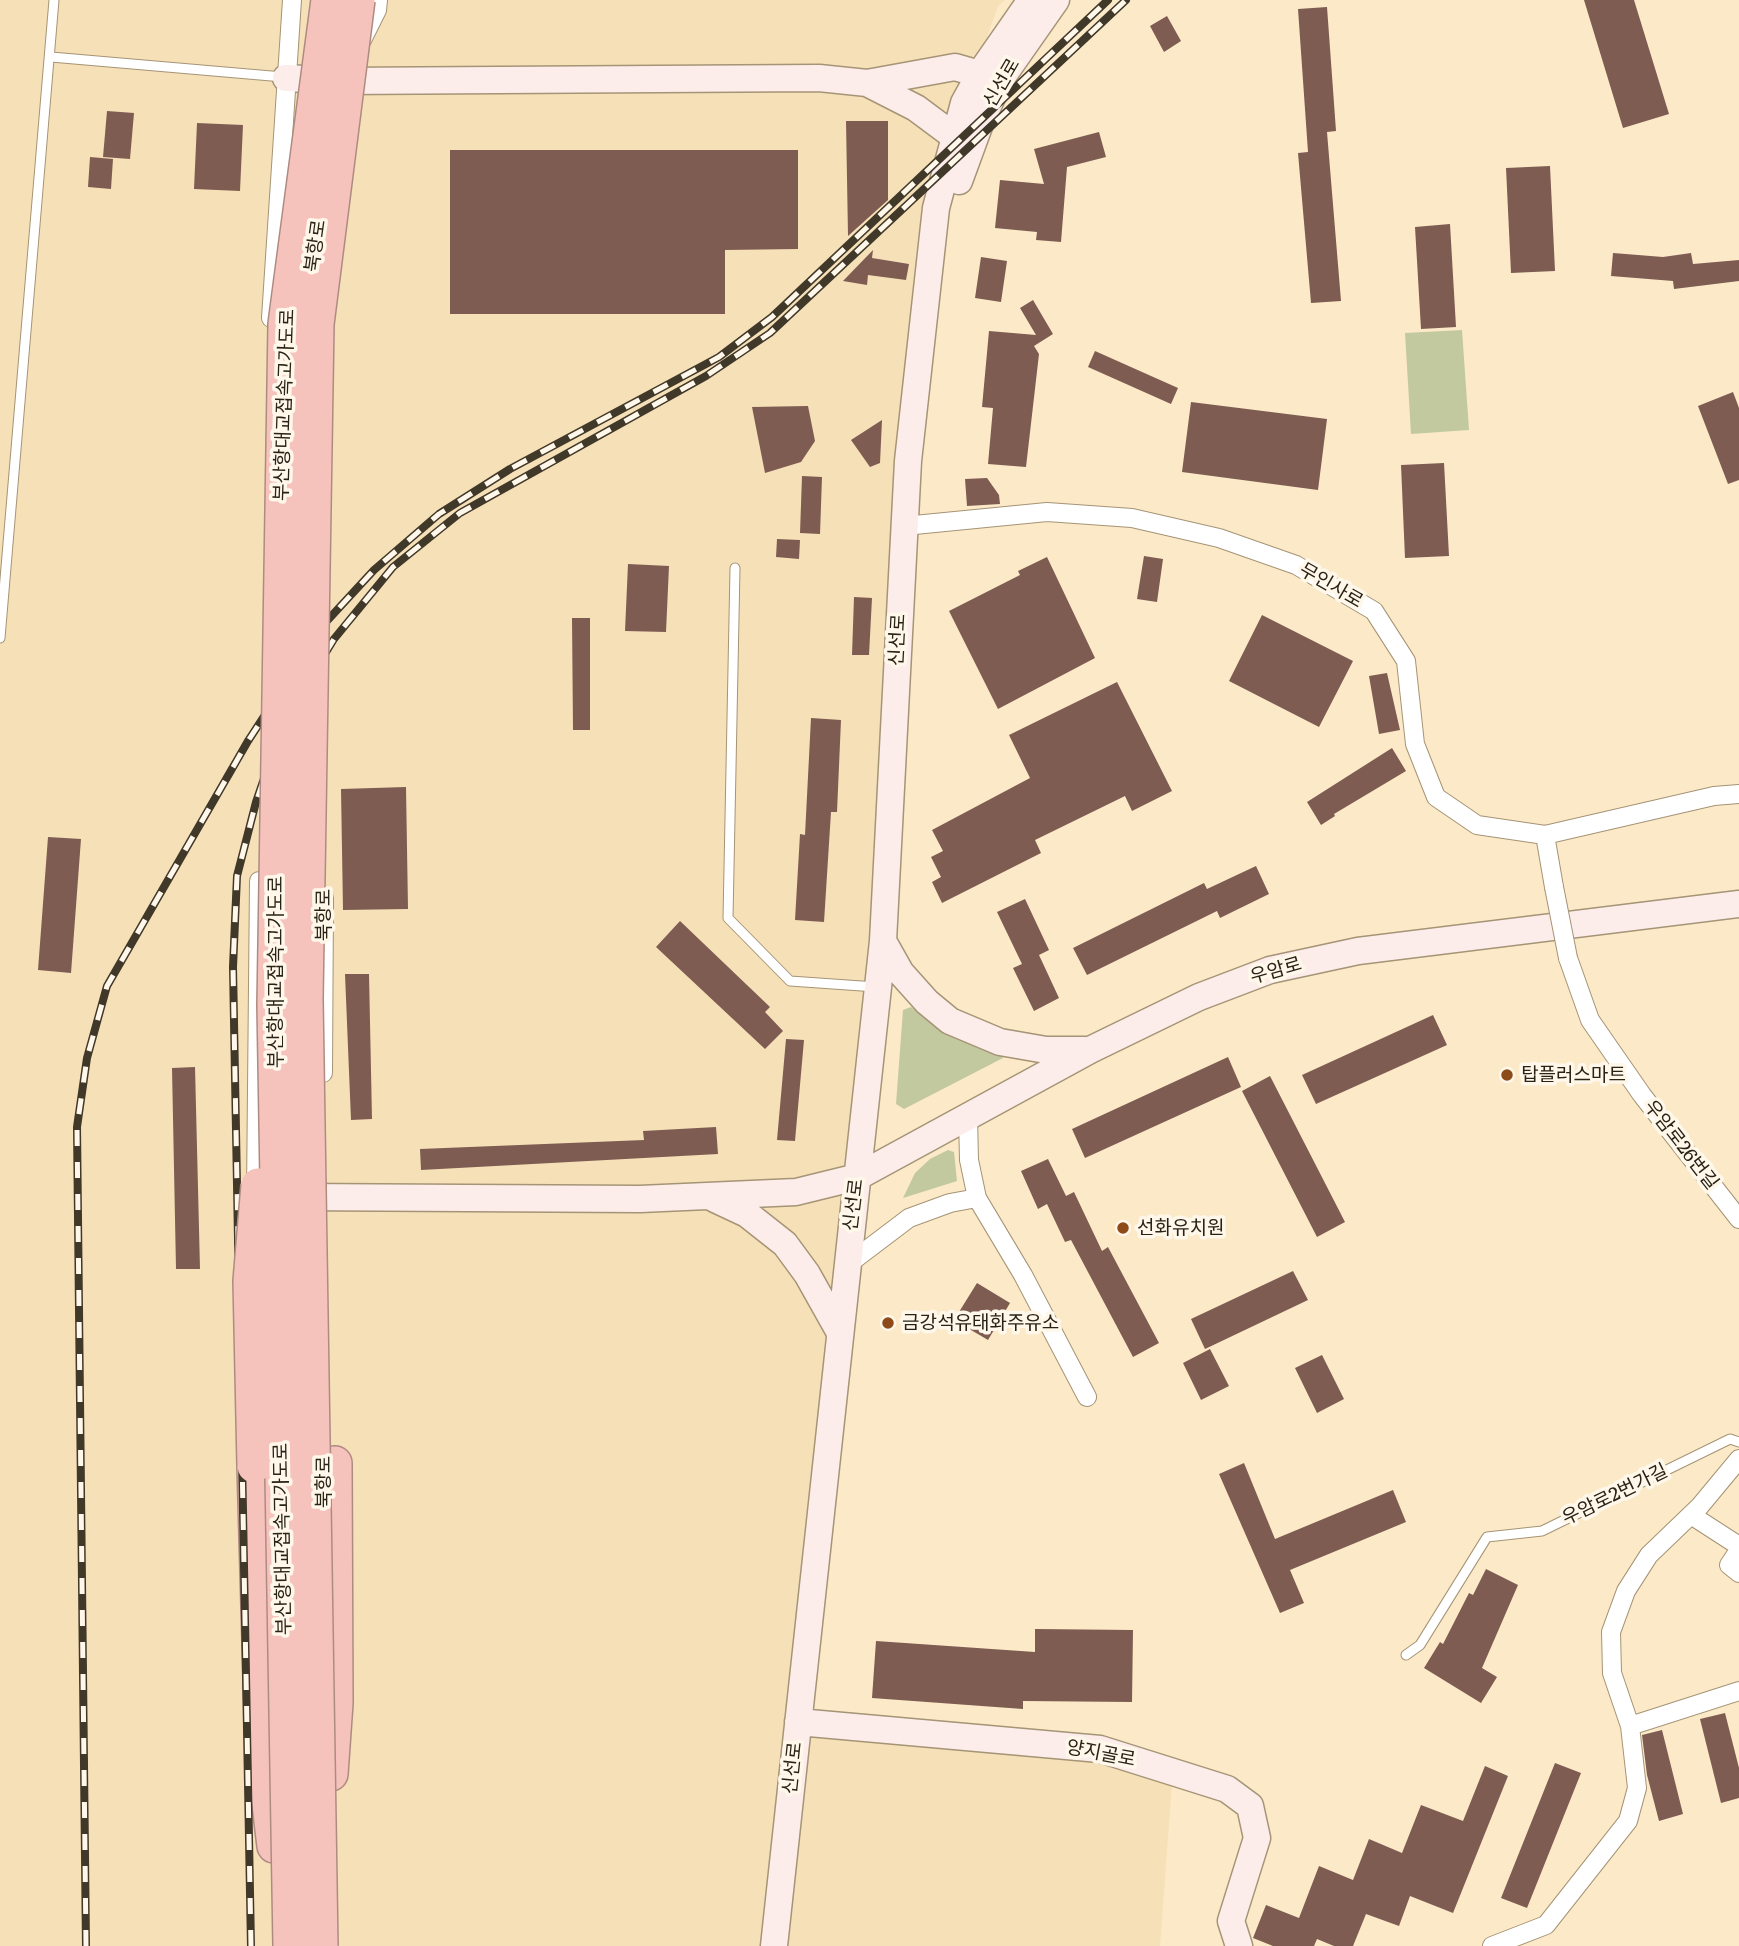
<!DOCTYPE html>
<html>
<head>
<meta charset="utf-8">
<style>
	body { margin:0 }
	canvas { display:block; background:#fbe9c8 }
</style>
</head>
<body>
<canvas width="1739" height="1946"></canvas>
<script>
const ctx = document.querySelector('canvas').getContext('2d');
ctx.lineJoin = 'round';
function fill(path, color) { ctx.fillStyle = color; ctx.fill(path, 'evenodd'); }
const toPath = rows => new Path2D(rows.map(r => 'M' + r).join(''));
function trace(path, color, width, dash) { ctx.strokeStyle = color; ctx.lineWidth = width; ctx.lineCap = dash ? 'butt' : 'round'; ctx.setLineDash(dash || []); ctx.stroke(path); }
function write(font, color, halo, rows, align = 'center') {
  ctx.font = font + ' Literata,"Noto Sans KR",serif'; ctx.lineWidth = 7; ctx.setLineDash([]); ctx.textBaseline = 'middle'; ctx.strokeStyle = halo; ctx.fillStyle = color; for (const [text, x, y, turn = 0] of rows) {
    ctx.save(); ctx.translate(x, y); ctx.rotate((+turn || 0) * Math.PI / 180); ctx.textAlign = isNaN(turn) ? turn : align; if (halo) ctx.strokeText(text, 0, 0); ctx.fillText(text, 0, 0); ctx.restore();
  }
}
fill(toPath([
	[0,0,1005,0,998,6,964,103,936,208,883,941,798,1721,1173,1770,1160,1946,0,1946]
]), '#f6e0b8');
fill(toPath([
	[1462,330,1469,430,1411,434,1405,333],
	[911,1007,960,1040,1003,1053,1003,1058,904,1109,896,1104,903,1010],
	[948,1150,954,1152,957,1181,903,1198,915,1173,930,1159]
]), '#c3c99f');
fill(toPath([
	[1584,0,1634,0,1669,114,1623,128],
	[1327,7,1336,131,1327,132,1341,301,1311,303,1298,153,1308,152,1298,9],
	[1167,16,1181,41,1164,52,1150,26],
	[107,111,134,113,130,159,103,157],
	[846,121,888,121,888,200,848,236],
	[197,123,243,125,240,191,194,189],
	[1099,132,1106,157,1067,167,1061,242,1036,240,1037,232,995,228,1000,180,1044,184,1034,149],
	[450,150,798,150,798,249,725,250,725,314,450,314],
	[90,157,113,159,111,189,88,187],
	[1550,166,1555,271,1511,273,1506,168],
	[1450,224,1456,327,1421,329,1415,227],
	[873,250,872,258,909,264,906,280,868,275,867,285,843,281],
	[1613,253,1663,257,1691,253,1693,264,1739,260,1739,281,1674,289,1673,281,1611,276],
	[981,257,1007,261,1001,302,975,298],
	[1033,300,1053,334,1034,346,1039,354,1026,467,988,464,993,408,982,407,989,331,1036,335,1020,308],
	[1095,351,1178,388,1171,404,1088,367],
	[1733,392,1739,408,1739,480,1728,484,1698,406],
	[1191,402,1327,419,1318,490,1182,472],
	[808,406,815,441,801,462,765,473,752,407],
	[882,420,880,463,870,467,851,440],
	[1444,463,1449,556,1405,558,1401,465],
	[802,476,822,477,820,534,800,533],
	[987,478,999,495,1000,504,967,506,965,479],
	[777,539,800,540,799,559,776,557],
	[1144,556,1163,559,1157,602,1137,599],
	[1047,557,1095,658,998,709,949,611,1020,575,1018,571],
	[628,564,669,566,666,632,625,631],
	[854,597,872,598,869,655,852,655],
	[1262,615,1353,661,1319,727,1229,681],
	[572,618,590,618,590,730,573,730],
	[1387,673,1400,730,1379,734,1369,676],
	[1117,682,1172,791,1132,811,1125,796,1035,840,1041,853,942,903,932,882,941,877,931,857,943,851,932,830,1030,778,1009,735],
	[811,718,841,720,837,812,831,812,824,922,795,920,800,834,805,835],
	[1392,748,1406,771,1334,814,1335,816,1321,825,1307,802],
	[406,787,408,909,343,910,341,789],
	[48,837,81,839,71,973,38,970],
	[1256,866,1269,894,1220,918,1217,911,1087,975,1073,948,1204,883,1207,889],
	[1025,899,1049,950,1039,955,1059,998,1034,1011,1013,968,1022,964,997,912],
	[680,921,770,1007,765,1012,783,1031,765,1049,656,947],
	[345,974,369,974,372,1119,351,1120],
	[1433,1015,1447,1045,1316,1104,1302,1075],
	[786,1039,804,1040,795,1141,777,1140],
	[1228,1057,1241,1087,1085,1158,1072,1129],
	[195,1067,200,1269,176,1269,172,1068],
	[1270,1076,1345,1222,1317,1237,1242,1091],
	[716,1127,718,1154,421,1170,420,1149,644,1140,643,1131],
	[1048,1159,1066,1196,1074,1192,1102,1251,1108,1247,1159,1343,1133,1357,1071,1240,1065,1242,1047,1204,1038,1209,1021,1171],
	[1293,1271,1308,1300,1205,1349,1191,1319],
	[977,1283,1010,1303,988,1340,954,1320],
	[1210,1349,1229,1386,1201,1400,1183,1363],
	[1322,1355,1344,1399,1317,1413,1295,1368],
	[1244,1463,1275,1539,1393,1490,1406,1522,1290,1570,1304,1603,1280,1613,1219,1474],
	[1486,1569,1518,1585,1482,1668,1497,1677,1481,1703,1424,1668,1440,1642,1443,1644,1469,1593,1473,1595],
	[1035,1629,1133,1630,1132,1702,1023,1701,1023,1709,872,1698,876,1641,1035,1652],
	[1725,1713,1739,1768,1739,1798,1721,1803,1700,1719],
	[1662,1730,1683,1814,1659,1821,1647,1775,1642,1735],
	[1555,1763,1581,1773,1527,1908,1501,1898],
	[1485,1766,1508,1776,1453,1913,1410,1896,1399,1926,1366,1914,1353,1946,1334,1946,1317,1939,1314,1946,1273,1946,1253,1938,1266,1905,1299,1918,1319,1866,1353,1880,1369,1839,1402,1853,1421,1805,1463,1821]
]), '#7e5c52');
const lane = toPath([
	[51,57,283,77],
	[735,568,728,918,790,981,876,987],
	[0,638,54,0],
	[1406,1655,1420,1645,1487,1537,1542,1531,1730,1439,1739,1442]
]);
const street = toPath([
	[362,40,377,10,378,0],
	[271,318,292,0],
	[904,526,1047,512,1132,518,1219,538,1296,565,1374,611,1406,661,1415,744,1436,797,1477,825,1545,835,1714,796,1739,794],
	[1545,835,1554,887],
	[1568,958,1590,1020,1642,1095,1739,1219],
	[323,1073,324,898],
	[968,1117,969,1160,977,1198,1023,1275,1087,1397],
	[256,1193,259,881],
	[847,1265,909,1218,950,1203,977,1198],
	[1691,1515,1739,1546],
	[1739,1550,1729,1565,1739,1573],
	[1630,1726,1739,1691],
	[1492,1946,1546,1925,1628,1821,1637,1788,1630,1726,1612,1673,1611,1632,1626,1591,1649,1555,1700,1506,1739,1459]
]);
const secondary = toPath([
	[286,78,340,81,819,78,867,83,955,67,1000,80],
	[867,83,916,108,955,137],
	[959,181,981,121,1000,80,1056,0],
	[883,941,901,973,927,1002,950,1021,1000,1042,1046,1050,1085,1050],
	[293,1197,640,1199,796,1192,857,1177,1090,1050,1199,997,1270,970,1358,951,1739,904],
	[715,1199,747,1214,785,1244,807,1274,839,1331],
	[798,1722,1100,1749,1227,1789,1250,1806,1257,1838,1231,1921,1239,1946],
	[774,1946,883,941,908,461,936,208,964,103,981,72,1031,0]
]);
const highway = toPath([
	[254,1466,262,1746,274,1846],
	[331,1774,336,1703,335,1463]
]);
trace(lane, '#a59475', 11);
trace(street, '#a59475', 20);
trace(secondary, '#a59475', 29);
trace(highway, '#ae8b82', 36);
trace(lane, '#fff', 9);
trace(street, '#fff', 18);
trace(secondary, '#fcedeb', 26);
trace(highway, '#f6c3bc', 33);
const rail = toPath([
	[86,1946,77,1127,87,1058,107,986,248,741,325,623,374,570,439,514,510,469,719,357,772,317,1108,0],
	[251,1946,233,967,237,876,256,802,283,723,334,639,393,567,460,513,706,376,770,333,1126,0]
]);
trace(rail, '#403829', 8);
trace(rail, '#fff7ea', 5, [16]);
const streetBridge = toPath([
	[1554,887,1568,958]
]);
const highwayBridge = toPath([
	[254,1466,250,1281,258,1185],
	[290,1946,274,1005,285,324,328,0],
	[321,1946,306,998,317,324,358,0]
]);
trace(streetBridge, '#a59475', 20, []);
trace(highwayBridge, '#ae8b82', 36, []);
trace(streetBridge, '#fff', 18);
trace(highwayBridge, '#f6c3bc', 33);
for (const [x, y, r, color] of [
	[1507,1075,7,"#8c4b18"],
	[1123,1228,7,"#8c4b18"],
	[888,1323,7,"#8c4b18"]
]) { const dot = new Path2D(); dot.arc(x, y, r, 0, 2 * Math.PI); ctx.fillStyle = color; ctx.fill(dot); trace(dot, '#fff7ea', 2.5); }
write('19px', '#292316', '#fff7ea', [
	["신선로",1002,83,-60],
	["북항로",316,246,-82],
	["부산항대교접속고가도로",285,405,-88],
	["무인사로",1331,586,30],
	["신선로",898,640,-87],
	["북항로",324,915,-90],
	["우암로",1276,971,-16],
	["부산항대교접속고가도로",276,972,-90],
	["우암로26번길",1681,1145,52],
	["신선로",854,1205,-83],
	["북항로",324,1482,-90],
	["우암로2번가길",1615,1495,-26],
	["부산항대교접속고가도로",283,1539,-91],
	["양지골로",1101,1754,11],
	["신선로",793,1768,-84]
]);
write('19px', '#292316', '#fff7ea', [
	["탑플러스마트",1521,1075],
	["선화유치원",1137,1228],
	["금강석유태화주유소",902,1323]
], 'left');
</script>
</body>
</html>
